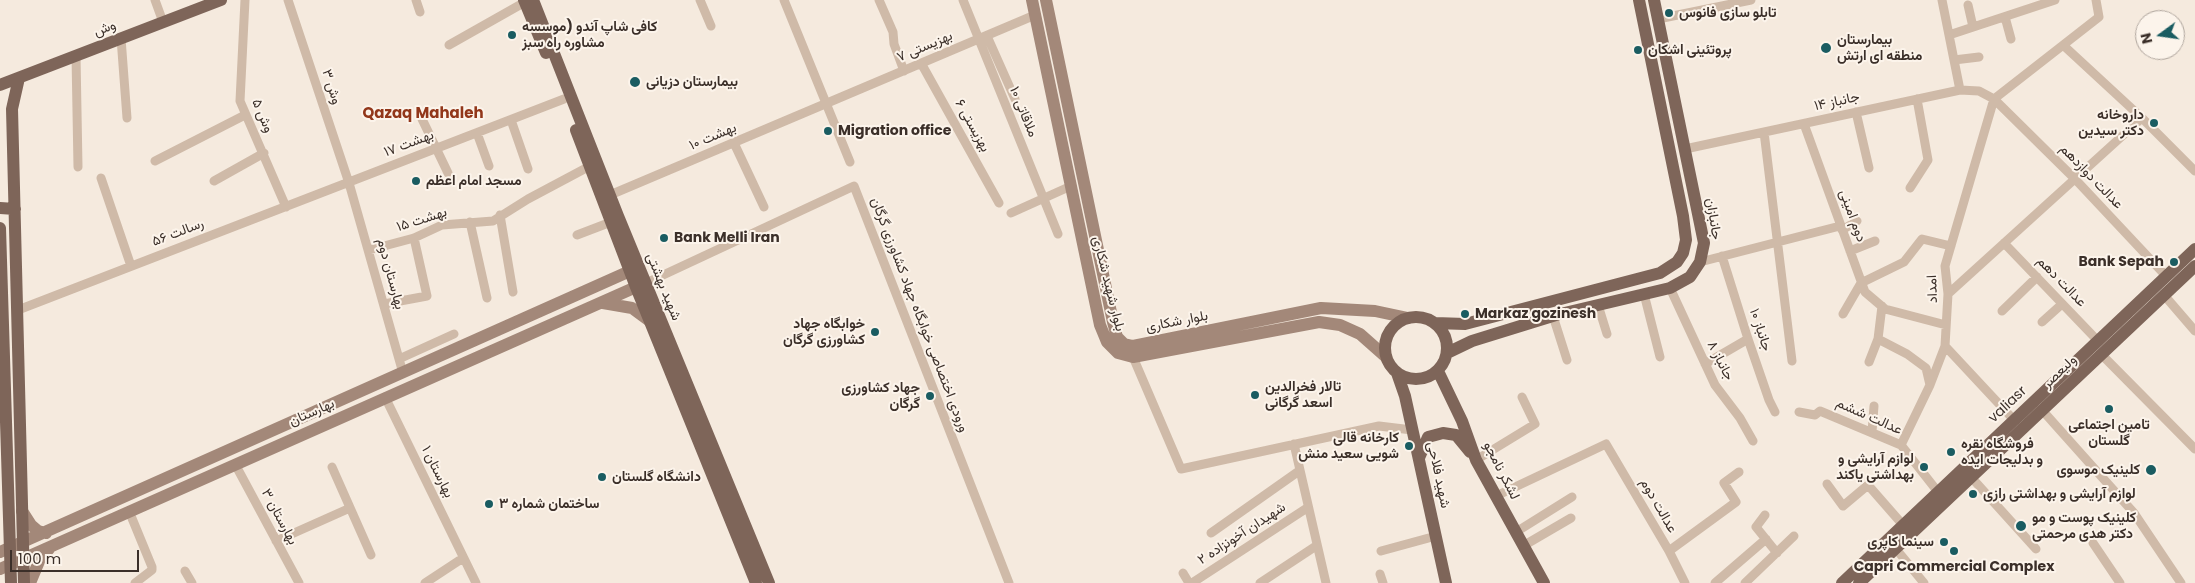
<!DOCTYPE html>
<html>
<head>
<meta charset="utf-8">
<style>
	body { margin:0 }
	#map { position:relative; width:2195px; height:583px; overflow:hidden; background:#f5eade; font-family:Poppins,sans-serif }
	canvas { display:block }
	.north { position:absolute; left:2135px; top:10px; width:50px; height:50px; box-sizing:border-box; background:#fcf4eb; border:1px solid #afa59d; border-radius:50%; rotate:256deg; font-size:14px; font-weight:700; line-height:20px; text-align:center; color:#3b2f29 }
	.north::after { content:''; display:block; margin:auto; width:18px; height:22px; background:#1a5c61; clip-path:polygon(50% 0,100% 100%,50% 72%,0 100%) }
	.scale { position:absolute; left:10px; top:550px; width:129px; height:22px; box-sizing:border-box; border:2px solid #3b2f29; border-top:0; padding-left:6px; font-size:15px; line-height:18px; white-space:nowrap; color:#3b2f29; -webkit-text-stroke:4px #fcf4eb; paint-order:stroke }
</style>
</head>
<body>
<div id="map">
<canvas width="2195" height="583"></canvas>
<div class="north">N</div>
<div class="scale">100 m</div>
</div>
<script>
const ctx = document.querySelector('canvas').getContext('2d');
ctx.lineJoin = 'round';
const toPath = rows => new Path2D(rows.map(r => 'M' + r).join(''));
function trace(path, color, width, dash) { ctx.strokeStyle = color; ctx.lineWidth = width; ctx.lineCap = dash ? 'butt' : 'round'; ctx.setLineDash(dash || []); ctx.stroke(path); }
function write(font, color, halo, rows, align = 'center') {
  ctx.font = font + ' Poppins,Vazirmatn,sans-serif'; ctx.lineWidth = 4; ctx.setLineDash([]); ctx.textBaseline = 'middle'; ctx.strokeStyle = halo; ctx.fillStyle = color; for (const [text, x, y, turn = 0] of rows) {
    ctx.save(); ctx.translate(x, y); ctx.rotate((+turn || 0) * Math.PI / 180); ctx.textAlign = isNaN(turn) ? turn : align; if (halo) ctx.strokeText(text, 0, 0); ctx.fillText(text, 0, 0); ctx.restore();
  }
}
trace(toPath([
	[155,0,163,22],
	[245,0,240,101,286,207],
	[288,0,349,183,403,373],
	[416,0,420,12],
	[700,0,711,26],
	[784,0,850,162],
	[879,0,893,32,894,44,904,71],
	[963,0,1058,234],
	[1942,0,1960,90],
	[1968,5,1973,27],
	[2005,17,2011,39],
	[1658,19,1751,0],
	[1949,35,2055,0],
	[987,36,1015,99],
	[121,38,127,118],
	[449,45,525,2],
	[2063,45,2142,118,2195,171],
	[76,56,78,167],
	[1954,60,1979,57],
	[921,63,999,203],
	[1994,99,2099,17,2096,0],
	[1856,112,1869,168],
	[422,119,448,173],
	[511,120,528,169],
	[1804,124,1865,292,1885,309,1946,325],
	[1764,132,1792,361],
	[477,133,489,166],
	[734,143,764,207],
	[1685,149,1960,90,1979,91,1994,99,2075,179,2166,276],
	[155,161,245,115],
	[101,178,131,266],
	[214,181,264,153],
	[1910,188,1928,160,1917,99],
	[610,195,1035,15],
	[1011,213,1071,186],
	[500,215,513,292],
	[470,222,487,298],
	[1842,230,1857,221],
	[577,235,611,222],
	[2004,243,2098,341],
	[369,250,414,238,442,225,493,221,528,199,590,166],
	[1850,251,1875,241],
	[1722,256,1748,339,1769,400,1775,412],
	[1700,262,1840,226],
	[646,283,854,186,1009,583],
	[1670,288,1715,385,1740,418,1753,441],
	[1644,294,1660,357],
	[1948,294,2142,118],
	[2164,295,2195,331],
	[384,304,427,296,414,238],
	[1598,305,1607,334],
	[18,310,564,99],
	[2002,311,2037,277],
	[1843,314,1861,283,1904,262,1922,239,1951,246],
	[1553,316,1567,360],
	[2042,322,2062,304],
	[1878,339,1907,354,1926,368,1930,385],
	[1945,346,2014,420],
	[2101,354,2195,449],
	[1133,357,1181,469,1379,426,1412,430],
	[399,359,454,334],
	[1869,362,1878,339,1882,306],
	[1705,364,1748,339],
	[385,397,476,583],
	[2042,410,2134,513,2181,583],
	[1799,412,1815,415,1820,411,1901,445,1938,492],
	[1872,432,1874,406],
	[1294,444,1326,583],
	[1901,445,1930,385,1945,346,1948,294,1945,266,1994,99],
	[1476,460,1535,424,1522,397],
	[235,464,299,583],
	[332,467,371,555],
	[1971,477,2036,549],
	[1827,484,1843,506,1868,485,1903,525],
	[1496,496,1606,444,1669,551,1685,583],
	[129,511,152,567,152,570,135,583],
	[1765,515,1756,527,1777,553],
	[1516,532,1572,497],
	[1211,533,1299,471],
	[276,541,350,508],
	[2093,543,2120,583],
	[1523,546,1571,518],
	[1896,549,1924,583],
	[1381,551,1436,536],
	[1669,551,1736,502,1724,483,1739,472],
	[185,571,192,583],
	[1183,573,1189,583],
	[1380,574,1383,583],
	[425,583,463,558],
	[1192,583,1307,508],
	[1260,583,1316,546],
	[1715,583,1766,539],
	[1745,583,1794,536]
]), '#cfbaa8', 9);
trace(toPath([
	[1032,0,1100,325,1107,342,1118,353,1133,357,1319,322,1340,325,1360,334,1386,357],
	[1046,0,1113,322,1117,337,1124,344,1133,346,1143,344,1321,308,1375,311,1408,318],
	[603,303,632,308,651,322],
	[22,511,31,525,38,531,46,533],
	[0,552,630,271],
	[0,569,636,287],
	[30,583,40,559,49,549]
]), '#a38879', 12);
trace(toPath([
	[524,0,546,53],
	[533,0,618,216,769,583],
	[19,78,12,109,24,583],
	[0,85,221,0],
	[576,130,636,287,756,583],
	[0,208,15,209],
	[0,228,11,583],
	'1385 348a31 31 0 1 1 62 0a31 31 0 1 1-62 0Z',
	[1435,323,1465,324,1660,273,1677,262,1683,253,1686,240,1683,216,1639,0],
	[1447,353,1472,341,1556,315,1670,288,1690,277,1700,262,1704,243,1654,0],
	[1438,371,1462,421,1476,460,1544,583],
	[1397,373,1405,396,1446,583],
	[1419,458,1428,437,1443,433,1456,435,1470,452],
	[1842,583,2195,249],
	[1859,583,2195,266]
]), '#7e6559', 12);
for (const [x, y, r, color] of [
	[1669,13,5,"#1a5c61"],
	[512,35,5,"#1a5c61"],
	[1826,48,6,"#1a5c61"],
	[1638,50,5,"#1a5c61"],
	[635,82,6,"#1a5c61"],
	[2154,123,5,"#1a5c61"],
	[828,131,5,"#1a5c61"],
	[416,181,5,"#1a5c61"],
	[664,238,5,"#1a5c61"],
	[2174,262,5,"#1a5c61"],
	[1465,314,5,"#1a5c61"],
	[875,332,5,"#1a5c61"],
	[1255,395,5,"#1a5c61"],
	[930,396,5,"#1a5c61"],
	[2109,409,5,"#1a5c61"],
	[1409,446,5,"#1a5c61"],
	[1951,452,5,"#1a5c61"],
	[1924,467,5,"#1a5c61"],
	[2151,470,6,"#1a5c61"],
	[602,477,5,"#1a5c61"],
	[1973,494,5,"#1a5c61"],
	[489,504,5,"#1a5c61"],
	[2021,526,6,"#1a5c61"],
	[1944,542,5,"#1a5c61"],
	[1954,551,5,"#1a5c61"]
]) { const dot = new Path2D(); dot.arc(x, y, r, 0, 2 * Math.PI); ctx.fillStyle = color; ctx.fill(dot); trace(dot, '#fcf4eb', 2); }
write('bold 14px', '#3b2f29', '#fcf4eb', [
	["تابلو سازی فانوس",1679,13],
	["کافی شاپ آندو (موسسه",522,27],
	["مشاوره راه سبز",522,43],
	["بیمارستان",1837,40],
	["منطقه ای ارتش",1837,56],
	["پروتئینی اشکان",1648,50],
	["بیمارستان دزیانی",646,82],
	["داروخانه",2144,115,"right"],
	["دکتر سیدین",2144,131,"right"],
	["Migration office",838,131],
	["مسجد امام اعظم",426,181],
	["Bank Melli Iran",674,238],
	["Bank Sepah",2164,262,"right"],
	["Markaz gozinesh",1475,314],
	["خوابگاه جهاد",865,324,"right"],
	["کشاورزی گرگان",865,340,"right"],
	["تالار فخرالدین",1265,387],
	["اسعد گرگانی",1265,403],
	["جهاد کشاورزی",920,388,"right"],
	["گرگان",920,404,"right"],
	["تامین اجتماعی",2109,425,"center"],
	["گلستان",2109,441,"center"],
	["کارخانه قالی",1399,438,"right"],
	["شویی سعید منش",1399,454,"right"],
	["فروشگاه نقره",1961,444],
	["و بدلیجات ایده",1961,460],
	["لوازم آرایشی و",1914,459,"right"],
	["بهداشتی یاکند",1914,475,"right"],
	["کلینیک موسوی",2140,470,"right"],
	["دانشگاه گلستان",612,477],
	["لوازم آرایشی و بهداشتی رازی",1983,494],
	["ساختمان شماره ۳",499,504],
	["کلینیک پوست و مو",2032,518],
	["دکتر هدی مرحمتی",2032,534],
	["سینما کاپری",1934,542,"right"],
	["Capri Commercial Complex",1954,567,"center"]
], 'left');
write('14px', '#3b2f29', '#fcf4eb', [
	["وش",105,29,-21],
	["۷ بهزیستی",925,47,-23],
	["وش ۳",331,87,72],
	["جانباز ۱۴",1837,102,-12],
	["۱۰ ملاقاتی",1023,112,68],
	["وش ۵",262,116,67],
	["بهزیستی ۶",972,126,61],
	["بهشت ۱۰",713,137,-23],
	["بهشت ۱۷",409,144,-21],
	["عدالت دوازدهم",2091,177,46],
	["دوم امینی",1852,216,70],
	["جانبازان",1713,219,81],
	["بهشت ۱۵",422,220,-18],
	["۵۶ رسالت",178,233,-21],
	["بهارستان دوم",390,274,75],
	["عدالت دهم",2061,282,46],
	["بلوار شهید شکاری",1108,284,76],
	["شهید بهشتی",663,287,68],
	["امداد",1933,289,-92],
	["ورودی اختصاصی خوابگاه جهاد کشاورزی گرگان",919,315,69],
	["بلوار شکاری",1177,322,-11],
	["۱۰ جانباز",1760,330,72],
	["جانباز ۸",1720,361,63],
	["ولیعصر",2060,372,-44],
	["valiasr",2008,405,-43],
	["بهارستان",312,413,-24],
	["عدالت ششم",1869,417,24],
	["لشکر نامجو",1501,471,63],
	["۱ بهارستان",437,472,64],
	["شهید فلاحی",1438,475,78],
	["عدالت دوم",1658,506,60],
	["بهارستان ۳",279,517,62],
	["۲ شهیدان آخونزاده",1242,534,-33]
]);
write('bold 15px', '#92371a', '#fcf4eb', [
	["Qazaq Mahaleh",423,114]
]);
</script>
</body>
</html>
